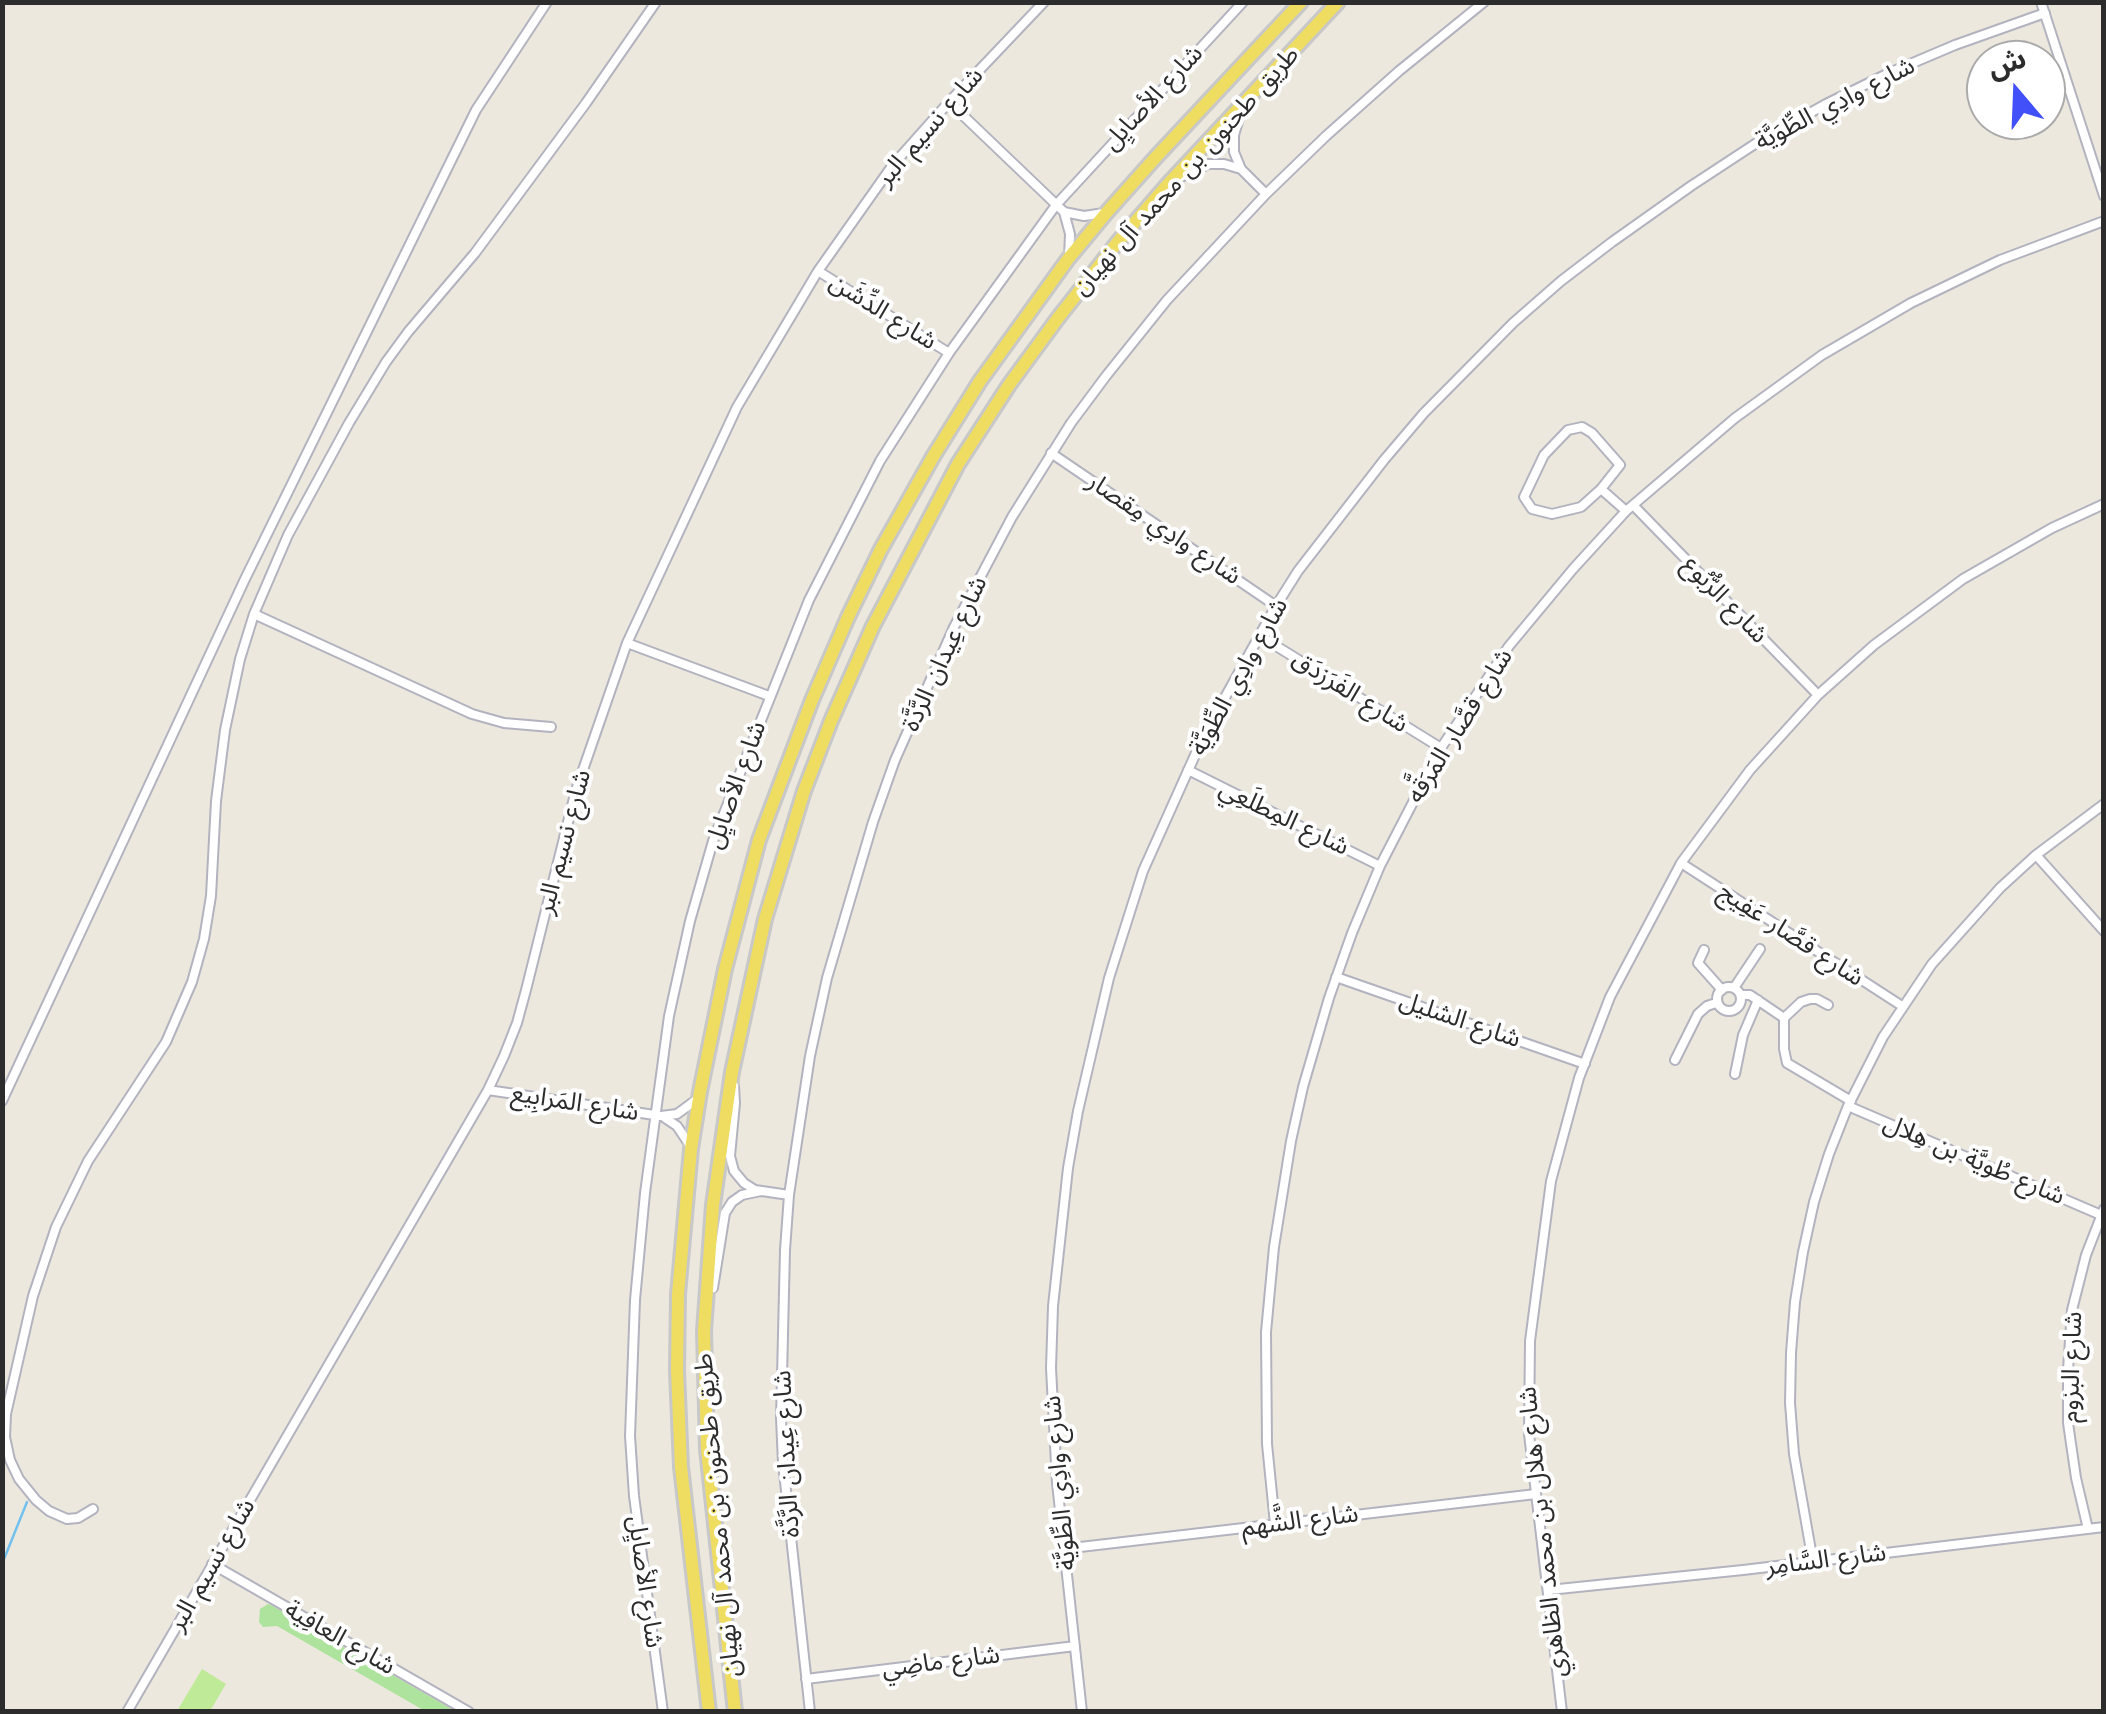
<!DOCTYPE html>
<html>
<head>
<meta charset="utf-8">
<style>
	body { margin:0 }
	#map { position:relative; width:2106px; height:1714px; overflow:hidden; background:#ede8de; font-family:"Work Sans","Noto Sans Arabic",sans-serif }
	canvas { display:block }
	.frame { position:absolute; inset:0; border:5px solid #2c2c2c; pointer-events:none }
	.north { position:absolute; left:1966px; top:40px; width:100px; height:100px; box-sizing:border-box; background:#fff; border:2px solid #ababab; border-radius:50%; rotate:341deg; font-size:28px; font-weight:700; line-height:40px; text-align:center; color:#2c2c2c }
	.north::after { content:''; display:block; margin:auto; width:35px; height:45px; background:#4150f8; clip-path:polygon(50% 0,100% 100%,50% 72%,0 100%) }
</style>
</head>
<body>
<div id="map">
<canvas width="2106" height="1714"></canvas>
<div class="frame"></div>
<div class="north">ش</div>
</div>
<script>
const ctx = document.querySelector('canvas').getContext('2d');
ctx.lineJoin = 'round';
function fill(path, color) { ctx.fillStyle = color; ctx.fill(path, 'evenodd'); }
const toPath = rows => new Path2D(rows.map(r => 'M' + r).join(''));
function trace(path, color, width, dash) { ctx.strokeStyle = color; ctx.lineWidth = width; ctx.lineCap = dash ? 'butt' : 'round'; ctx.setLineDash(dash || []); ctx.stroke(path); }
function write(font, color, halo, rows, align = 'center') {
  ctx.font = font + ' "Work Sans","Noto Sans Arabic",sans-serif'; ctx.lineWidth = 8; ctx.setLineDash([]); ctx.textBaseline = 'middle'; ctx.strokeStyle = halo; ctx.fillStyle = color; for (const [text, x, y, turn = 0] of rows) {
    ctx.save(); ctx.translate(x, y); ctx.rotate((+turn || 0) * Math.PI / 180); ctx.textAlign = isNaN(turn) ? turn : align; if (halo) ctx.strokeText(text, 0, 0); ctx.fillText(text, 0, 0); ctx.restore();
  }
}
fill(toPath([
	[268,1604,271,1605,455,1711,425,1711,277,1626,263,1627,259,1622,260,1609]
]), '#ade39c');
fill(toPath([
	[202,1669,226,1684,210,1711,177,1711]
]), '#bfea98');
trace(toPath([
	[2,1564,27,1502]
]), '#73c1ee', 2.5);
const street = toPath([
	[2041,2,2104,196],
	[949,102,1064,212,1084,216,1104,213],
	[1242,108,1234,135,1234,152,1241,169,1266,194],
	[1179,178,1208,164,1224,164,1241,169],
	[1064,212,1070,234,1069,256],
	[818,271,949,353],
	[1051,453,1276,606],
	[1601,489,1581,507,1552,514,1532,509,1524,497,1544,455,1568,430,1582,427,1592,433,1620,465,1601,489,1626,511],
	[1633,505,1818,695],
	[254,614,472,714,504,723,551,727],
	[1260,636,1441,748],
	[627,643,769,696],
	[1188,770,1380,866],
	[2036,855,2104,931],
	[1681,863,1902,1006],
	[1704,950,1698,963,1722,990],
	[1336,977,1585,1064],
	'1717 999a12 12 0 1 1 24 0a12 12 0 1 1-24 0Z',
	[1734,988,1760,949],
	[1741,995,1750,995,1784,1018,1784,1049,1787,1063,1851,1101],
	[1784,1018,1801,1002,1810,999,1817,999,1828,1005],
	[1675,1060,1698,1014,1707,1006,1716,1003],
	[1735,1074,1743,1035,1758,1000],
	[734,1086,735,1103,730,1156,734,1171,744,1183,755,1190,789,1195],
	[488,1090,661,1116,677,1114,696,1100],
	[2,1101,245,579,476,110,547,2],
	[1848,1106,2101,1215],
	[665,1118,677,1126,689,1144],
	[713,1288,725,1213,732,1202,742,1195,761,1191],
	[93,1509,78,1518,67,1519,49,1511,36,1500,19,1479,10,1460,5,1437,6,1414,33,1296,56,1227,88,1161,166,1042,192,982,204,939,211,896,216,801,225,730,240,659,254,614,288,535,349,423,386,362,408,332,475,253,586,103,656,2],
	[1275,1524,1267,1444,1266,1332,1274,1247,1291,1141,1303,1087,1329,998,1352,933,1380,866,1441,748,1509,646,1573,569,1626,511,1735,418,1822,355,1911,303,2000,260,2104,221],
	[2088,1529,2076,1478,2068,1423,2068,1370,2072,1310,2086,1255,2104,1209],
	[1063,1549,1536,1494],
	[1813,1562,1794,1454,1790,1403,1791,1353,1795,1302,1803,1252,1814,1202,1829,1154,1848,1106,1883,1037,1932,964,2000,888,2036,855,2104,804],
	[212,1564,469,1712],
	[1549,1590,1743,1570,2104,1527],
	[806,1679,1075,1646],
	[127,1712,488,1090,504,1056,517,1023,526,990,576,790,627,643,737,407,818,271,892,166,949,102,1044,2],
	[663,1712,634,1496,630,1436,635,1300,645,1193,669,1016,690,921,713,841,809,600,880,461,949,353,1056,205,1243,2],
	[810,1712,783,1463,781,1418,785,1250,789,1195,810,1056,827,978,873,822,895,760,954,627,1012,517,1071,423,1106,376,1167,300,1266,194,1326,136,1399,71,1484,2],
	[1082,1712,1057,1483,1051,1368,1053,1306,1068,1168,1078,1111,1109,978,1143,871,1204,735,1276,606,1298,571,1384,460,1424,413,1513,323,1561,281,1612,242,1691,186,1758,142,1826,104,1889,73,1955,45,2045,13],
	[1562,1712,1529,1434,1530,1341,1551,1181,1579,1078,1610,997,1681,863,1750,770,1818,695,1874,645,1963,579,2052,528,2104,504]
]);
const primary = toPath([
	[709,1712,681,1467,677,1371,678,1294,691,1149,700,1092,725,969,759,840,812,700,848,617,881,549,934,455,980,381,1068,259,1107,212,1156,157,1301,2],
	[735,1712,707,1449,704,1331,713,1205,732,1072,765,919,804,791,831,721,873,626,958,464,1009,385,1058,318,1117,243,1169,183,1338,2]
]);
trace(street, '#b2b3bf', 12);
trace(primary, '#c8c8c8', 18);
trace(street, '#fff', 8);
trace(primary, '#efdd61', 12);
write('25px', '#2c2c2c', '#fff', [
	["شارع الأصايِل",1153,98,-47],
	["شارع وادِي الطِّوَيَّة",1835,104,-27],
	["شارع نسيم البر",930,127,-49],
	["طريق طحنون بن محمد آل نهيان",1186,171,-48],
	["شارع الدِّشَن",883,312,32],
	["شارع وادِي مِقصار",1164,529,34],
	["شارع الرُّبُوع",1725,600,46],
	["شارع عِيدان الرَّدَّة",945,654,-65],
	["شارع وادِي الطِّوَيَّة",1239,677,-61],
	["شارع الفَرَزدَق",1350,692,32],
	["شارع قصَّار المَرَقَّه",1460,726,-58],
	["شارع الأصايِل",736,785,-70],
	["شارع المِطلَعِي",1284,818,26],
	["شارع نسيم البر",564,842,-75],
	["شارع قصَّار عَفِيج",1791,935,33],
	["شارع الشليل",1460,1020,19],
	["شارع المَرابِيع",575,1103,9],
	["شارع طُويَّة بن هِلال",1974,1160,23],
	["شارع البزوم",2072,1367,-88],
	["شارع عِيدان الرَّدَّة",787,1454,-93],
	["شارع وادِي الطِّوَيَّة",1060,1483,-95],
	["طريق طحنون بن محمد آل نهيان",718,1515,-95],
	["شارع الشَّهم",1300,1521,-7],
	["شارع هلال بن محمد الظاهري",1543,1532,-96],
	["شارع السَّامِر",1826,1560,-7],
	["شارع نسيم البر",212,1565,-60],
	["شارع الأصايِل",645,1582,82],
	["شارع العافِية",340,1638,30],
	["شارع ماضِي",941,1662,-7]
]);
</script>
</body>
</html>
